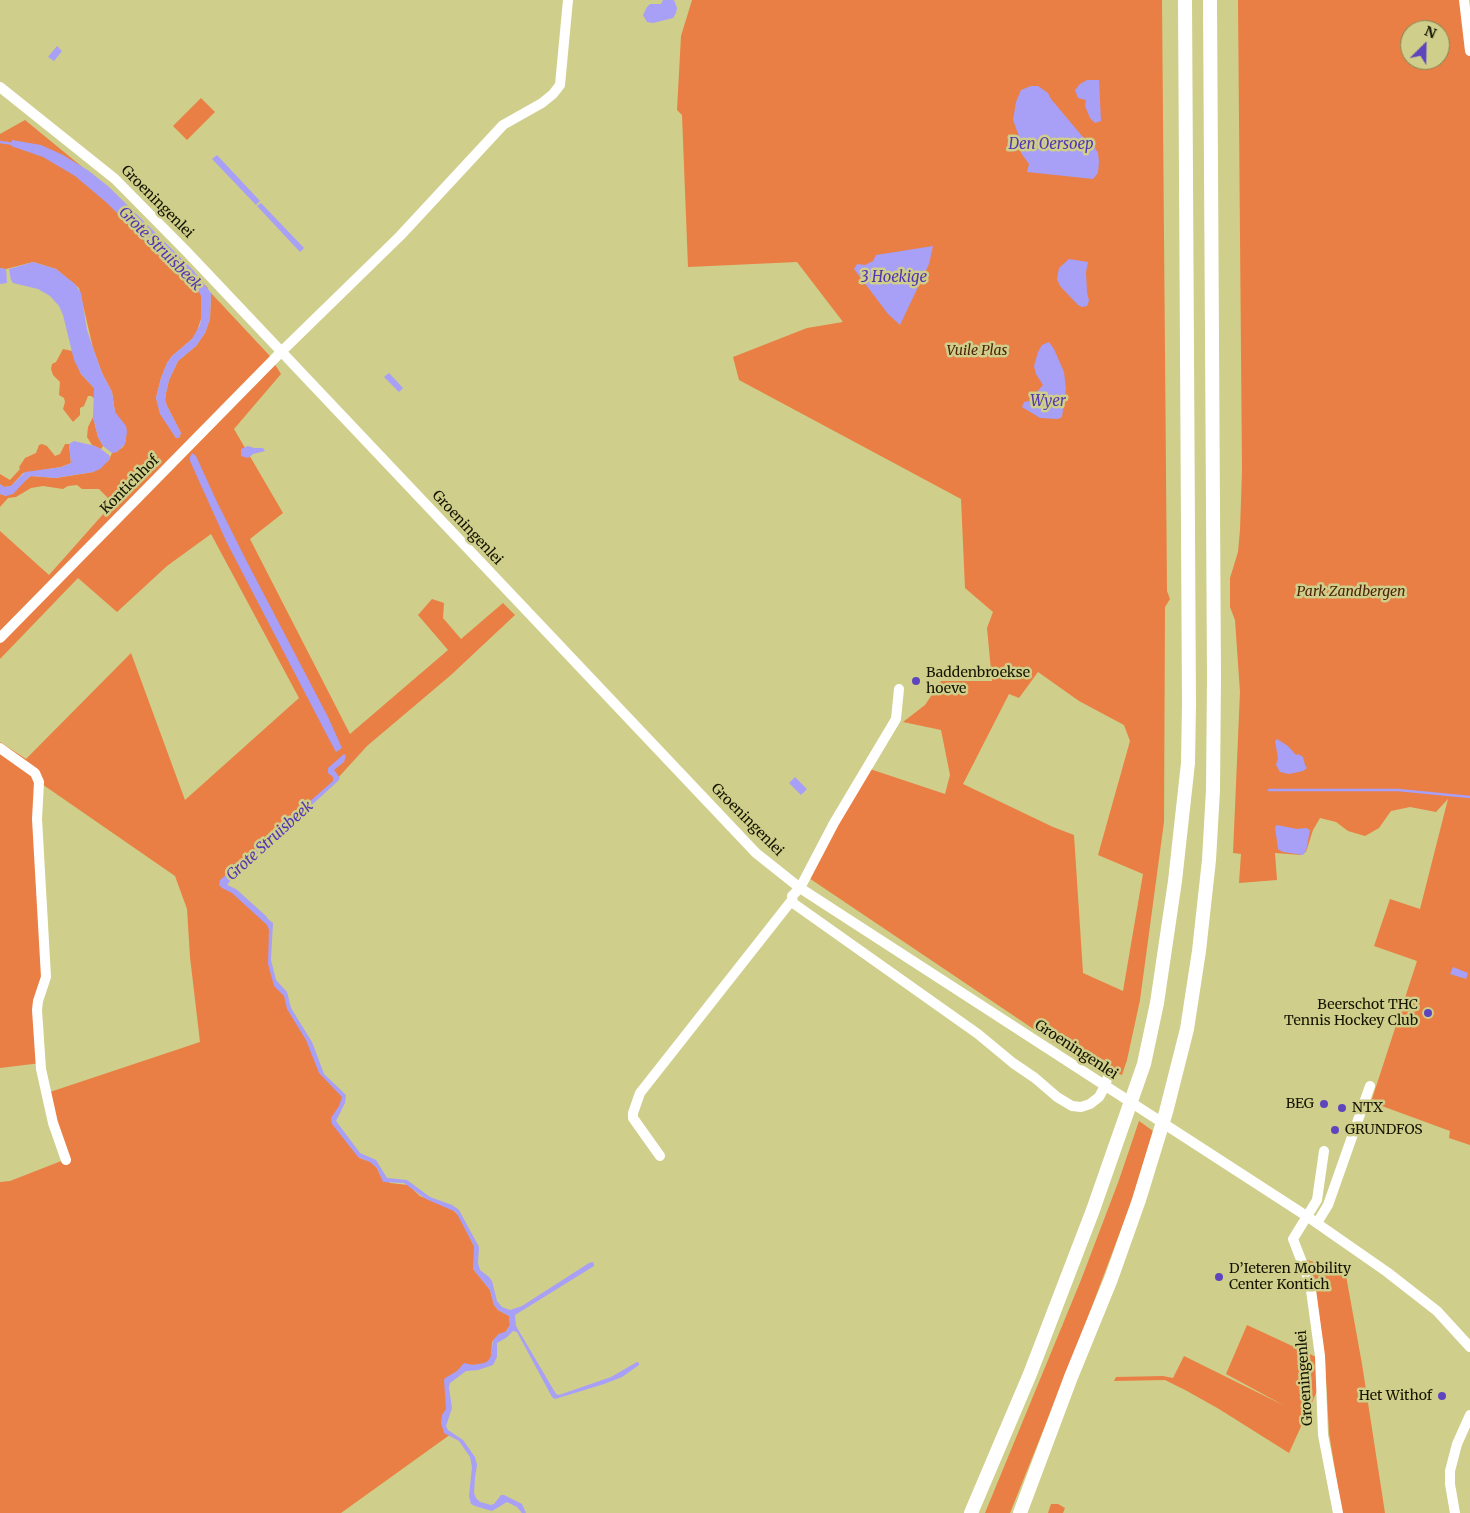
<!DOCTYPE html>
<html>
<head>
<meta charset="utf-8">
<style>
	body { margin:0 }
	#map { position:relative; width:1470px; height:1513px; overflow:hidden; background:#cfce8b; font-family:Merriweather,serif }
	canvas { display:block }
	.north { position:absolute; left:1400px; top:20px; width:50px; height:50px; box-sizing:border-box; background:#cfce8b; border:1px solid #858453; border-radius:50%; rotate:23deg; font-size:14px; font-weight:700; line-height:20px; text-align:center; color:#151400 }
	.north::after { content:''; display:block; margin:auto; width:18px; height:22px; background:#5e45bd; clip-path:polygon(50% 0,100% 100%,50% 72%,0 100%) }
</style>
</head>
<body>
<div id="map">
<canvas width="1470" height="1513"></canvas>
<div class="north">N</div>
</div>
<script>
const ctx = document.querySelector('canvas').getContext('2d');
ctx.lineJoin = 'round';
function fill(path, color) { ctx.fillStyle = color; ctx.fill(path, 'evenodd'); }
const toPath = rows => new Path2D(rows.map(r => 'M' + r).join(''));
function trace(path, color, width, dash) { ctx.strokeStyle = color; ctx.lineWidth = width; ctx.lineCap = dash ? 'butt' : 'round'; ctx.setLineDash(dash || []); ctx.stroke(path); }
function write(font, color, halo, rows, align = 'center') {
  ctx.font = font + ' Merriweather,serif'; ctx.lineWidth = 5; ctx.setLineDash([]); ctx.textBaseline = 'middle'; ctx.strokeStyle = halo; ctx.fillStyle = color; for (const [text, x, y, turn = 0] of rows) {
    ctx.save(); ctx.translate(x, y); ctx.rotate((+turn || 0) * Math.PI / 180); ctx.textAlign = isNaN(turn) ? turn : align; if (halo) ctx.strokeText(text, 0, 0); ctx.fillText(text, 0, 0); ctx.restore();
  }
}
fill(toPath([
	[692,0,1162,0,1167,591,1170,599,1165,607,1164,822,1140,1000,1127,1060,1122,1075,1084,1063,806,876,867,768,945,794,950,775,941,730,903,722,925,705,941,681,992,681,987,628,993,612,965,588,961,499,739,380,733,357,807,328,843,322,797,262,688,267,682,115,677,110,681,36],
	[1038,672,1079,701,1124,725,1130,741,1098,855,1143,874,1123,991,1083,973,1074,835,1053,827,963,784,1009,694,1019,698],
	[1238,0,1464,0,1470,51,1470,1145,1449,1138,1450,1131,1371,1102,1417,961,1374,946,1390,899,1420,909,1448,799,1436,812,1410,807,1391,811,1379,828,1365,836,1348,831,1336,822,1320,818,1313,830,1306,852,1301,855,1275,853,1277,880,1239,883,1241,854,1233,853,1240,692,1235,620,1230,607,1230,578,1238,552,1240,530,1242,471],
	[1410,30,1440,30,1440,60,1410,60],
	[201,98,215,112,187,140,173,126],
	[25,120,92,175,208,288,201,296,201,319,196,334,192,339,172,356,167,363,161,378,156,398,160,413,176,438,179,438,181,433,167,406,165,400,166,393,169,380,178,361,196,346,205,333,210,319,211,293,269,355,281,374,234,429,283,513,250,539,350,734,448,650,418,615,432,599,444,603,443,618,461,639,503,603,515,615,451,675,367,746,337,779,223,881,270,924,270,961,274,979,285,993,288,1008,304,1032,322,1074,345,1099,333,1120,360,1156,359,1158,371,1162,377,1168,380,1175,390,1183,408,1185,420,1196,452,1209,459,1216,474,1246,474,1270,490,1290,494,1305,498,1310,509,1316,510,1325,505,1333,499,1334,492,1342,491,1362,485,1364,471,1365,448,1380,449,1399,445,1417,445,1430,451,1434,341,1513,0,1513,0,1182,10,1181,69,1158,56,1122,50,1092,200,1042,190,957,187,909,175,876,39,782,46,977,38,1001,41,1063,0,1068,0,742,26,759,131,653,185,800,299,698,211,534,167,566,117,612,78,578,0,659,0,531,49,575,113,503,99,489,82,489,77,485,68,486,63,489,43,486,31,488,16,497,8,498,0,507,0,494,6,496,31,476,56,478,93,472,109,460,112,453,117,451,123,447,126,440,115,412,112,392,102,373,93,348,79,288,56,269,33,262,6,269,0,268,0,134],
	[63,349,72,351,81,374,94,388,94,398,91,396,88,396,84,406,80,408,80,415,73,422,63,409,65,402,64,398,59,395,60,382,53,375,51,369,52,364,56,362],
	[93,417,98,437,103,446,101,449,92,445,87,437,88,427],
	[42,444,47,446,55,456,60,454,65,444,69,444,71,463,61,467,23,473,11,486,4,487,0,484,0,474,10,480,20,469,19,467,25,458,36,453,39,445],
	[1139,1121,1153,1131,1131,1203,1077,1346,1010,1513,985,1513,1081,1280,1119,1180],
	[1307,1260,1345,1270,1362,1364,1385,1513,1342,1513,1329,1433,1325,1359,1315,1285],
	[1247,1325,1316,1357,1318,1389,1289,1453,1219,1409,1187,1391,1165,1380,1114,1381,1116,1377,1163,1376,1173,1378,1184,1356,1285,1406,1226,1374],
	[1051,1504,1058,1504,1065,1508,1063,1513,1048,1513]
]), '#e97f44');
fill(toPath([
	[663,0,674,0,677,8,676,13,673,18,653,23,647,22,643,15,647,7,650,4,661,4],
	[57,46,62,51,54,61,48,57],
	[1087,80,1099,80,1101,121,1095,123,1090,118,1085,106,1086,100,1078,98,1075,90,1080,84],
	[1031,86,1038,86,1048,93,1051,99,1082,136,1092,143,1098,153,1099,162,1098,173,1093,179,1027,172,1029,164,1021,153,1021,142,1013,120,1016,102,1021,90],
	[12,140,41,145,63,155,89,171,109,187,193,270,211,293,210,319,205,333,196,346,178,361,169,380,166,393,165,400,167,406,181,433,179,438,176,438,160,414,156,398,161,378,167,363,172,356,192,339,200,325,201,319,201,296,199,292,189,285,107,203,75,176,43,157,11,146],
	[217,155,260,201,256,205,212,159],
	[261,203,304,248,300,252,257,206],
	[933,246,929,264,900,325,888,314,854,269,857,264,865,265,873,261,876,255],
	[1069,259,1088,262,1086,272,1087,292,1089,301,1087,306,1082,307,1078,305,1060,286,1057,279,1059,268],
	[33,262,56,269,75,284,81,293,87,330,93,348,102,373,112,392,115,412,126,426,127,432,125,444,117,452,112,453,103,446,98,437,93,417,94,388,81,374,74,360,63,315,59,306,50,296,38,289,13,283,11,280,9,269],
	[0,268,6,269,7,283,0,284],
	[1049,342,1054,349,1064,372,1066,389,1062,417,1058,419,1040,418,1022,407,1024,402,1029,401,1043,385,1036,374,1034,366,1038,352,1042,345],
	[389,373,403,388,399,392,384,377],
	[74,441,95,446,101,449,110,456,109,460,100,469,93,472,55,478,31,476,28,478,13,494,6,496,0,494,0,484,4,487,11,486,25,472,62,467,71,463,69,444],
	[248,446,254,448,263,448,265,451,253,454,248,458,241,456,241,449],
	[192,453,196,456,217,502,246,560,328,717,342,748,336,752,329,739,227,543,190,461,190,457],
	[1277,739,1288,746,1296,755,1298,754,1303,757,1305,765,1307,768,1303,771,1289,774,1280,772,1276,765,1278,758,1275,741],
	[344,754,346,756,344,762,334,770,340,778,338,781,233,877,227,885,236,889,266,916,268,919,273,923,271,960,276,980,287,992,291,1008,312,1042,324,1074,346,1095,345,1103,336,1121,360,1153,376,1160,387,1178,407,1180,430,1197,452,1205,459,1210,479,1247,478,1263,480,1270,489,1277,492,1281,497,1301,502,1307,510,1310,522,1306,589,1263,593,1262,594,1264,594,1266,515,1315,516,1326,556,1394,559,1395,611,1377,637,1362,639,1363,639,1365,622,1377,604,1384,555,1399,552,1397,517,1332,513,1331,506,1338,497,1343,497,1357,493,1365,478,1370,466,1371,450,1383,449,1388,452,1408,446,1426,448,1430,463,1440,475,1457,477,1465,475,1477,474,1493,476,1498,480,1502,491,1505,494,1504,501,1495,504,1495,522,1504,526,1513,522,1513,517,1507,507,1502,492,1511,475,1506,471,1504,469,1496,472,1467,470,1457,459,1441,444,1433,441,1423,442,1415,446,1409,444,1380,445,1378,457,1371,464,1363,473,1365,484,1363,488,1361,491,1356,493,1340,499,1334,507,1331,510,1324,509,1316,498,1310,494,1305,490,1290,473,1269,474,1246,456,1212,426,1199,404,1183,383,1182,377,1168,370,1162,358,1157,332,1124,331,1118,339,1106,342,1097,319,1073,306,1040,287,1009,284,996,274,986,268,964,269,930,267,925,232,893,222,888,219,885,220,880,333,781,333,777,328,773,328,768],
	[795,777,807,789,801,795,789,783],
	[1277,825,1297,829,1306,828,1310,830,1306,851,1303,855,1283,852,1278,849,1275,827],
	[1453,967,1468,973,1466,979,1450,974]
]), '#a89ff7');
trace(toPath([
	[0,142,14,144],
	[1269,790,1398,790,1470,797]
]), '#a89ff7', 2.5);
trace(toPath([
	[1464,0,1470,51],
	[0,87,115,179,188,253,756,853,800,888,1308,1217,1387,1272,1437,1311,1470,1347],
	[0,638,281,352,400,236,503,125,542,103,553,94,560,85,568,0],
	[899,689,896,719,834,823,800,888,792,896,793,903,978,1034,1013,1063,1035,1078,1057,1097,1072,1106,1081,1107,1090,1104,1099,1097,1104,1088,1109,1074],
	[0,748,35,773,39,782,37,819,46,977,38,1001,37,1010,41,1069,53,1123,66,1160],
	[1324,1151,1317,1200,1293,1239,1310,1283,1320,1356,1323,1435,1338,1513],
	[660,1156,633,1118,633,1113,640,1093,792,900],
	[1317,1223,1328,1205,1370,1086],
	[1455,1513,1450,1484,1450,1471,1457,1444,1470,1415]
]), '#fff', 10);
trace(toPath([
	[971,1513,1030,1374,1093,1210,1144,1064,1157,1003,1175,881,1188,763,1189,704,1185,0],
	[1020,1513,1071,1377,1111,1279,1139,1200,1166,1112,1187,1029,1199,951,1209,860,1213,790,1214,676,1210,0]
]), '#fff', 14);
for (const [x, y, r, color] of [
	[916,681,5,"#5e45bd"],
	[1428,1013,5,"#5e45bd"],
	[1324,1104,5,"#5e45bd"],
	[1342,1108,5,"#5e45bd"],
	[1335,1130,5,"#5e45bd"],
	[1219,1277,5,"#5e45bd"],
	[1442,1396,5,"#5e45bd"]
]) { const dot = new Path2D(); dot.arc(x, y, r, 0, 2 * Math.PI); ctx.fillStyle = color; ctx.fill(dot); trace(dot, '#cfce8b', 2); }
write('14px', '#151400', '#cfce8b', [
	["Groeningenlei",157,202,45],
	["Kontichhof",130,485,-45],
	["Groeningenlei",467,528,47],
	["Groeningenlei",747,820,45],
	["Groeningenlei",1076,1050,33],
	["Groeningenlei",1305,1378,-94]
]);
write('italic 14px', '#4d2208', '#cfce8b', [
	["Vuile Plas",977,351],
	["Park Zandbergen",1351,592]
]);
write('14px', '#151400', '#cfce8b', [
	["Baddenbroekse",926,673],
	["hoeve",926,689],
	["Beerschot THC",1418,1005,"right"],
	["Tennis Hockey Club",1418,1021,"right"],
	["BEG",1314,1104,"right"],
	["NTX",1352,1108],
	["GRUNDFOS",1345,1130],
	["D’Ieteren Mobility",1229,1269],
	["Center Kontich",1229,1285],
	["Het Withof",1432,1396,"right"]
], 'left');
write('italic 15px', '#5436b3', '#cfce8b', [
	["Den Oersoep",1051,145],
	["Grote Struisbeek",160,249,45],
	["3 Hoekige",894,278],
	["Wyer",1048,402],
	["Grote Struisbeek",270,841,-42]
]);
</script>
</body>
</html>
